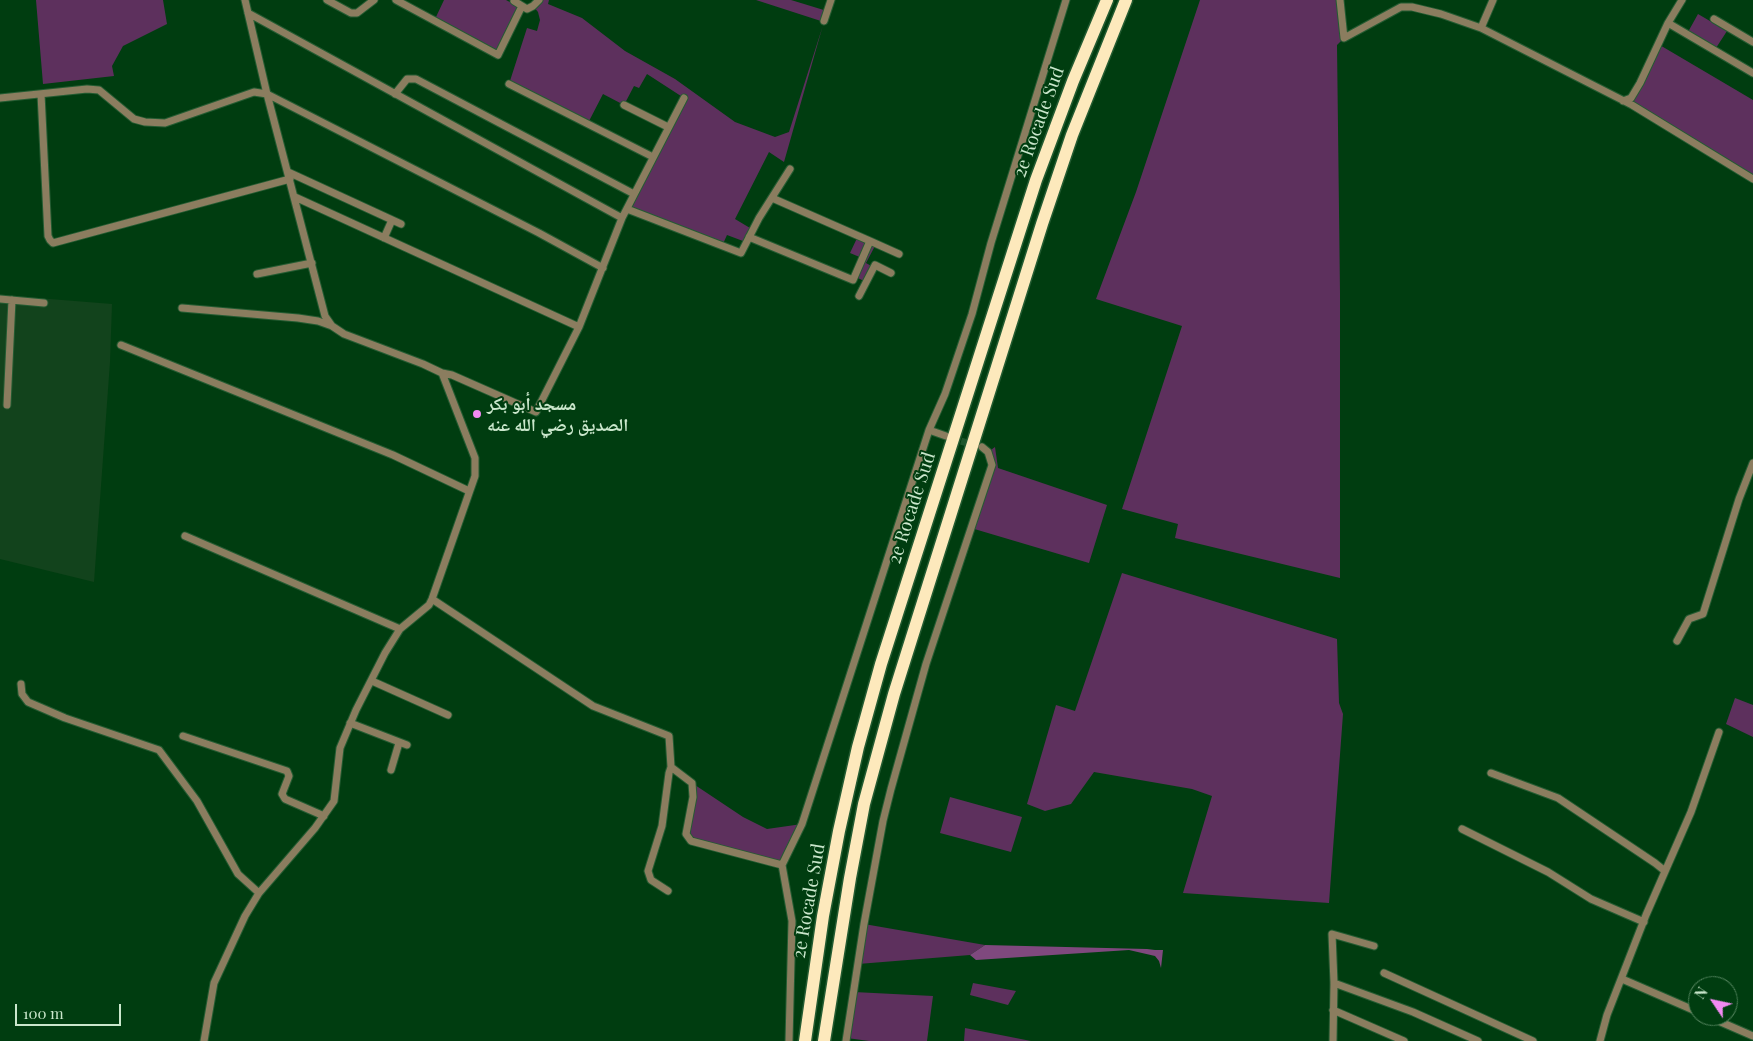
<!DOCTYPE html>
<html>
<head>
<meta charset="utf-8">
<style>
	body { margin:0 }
	#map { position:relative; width:1753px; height:1041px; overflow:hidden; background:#003d10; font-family:"Playfair Display",serif }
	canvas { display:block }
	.north { position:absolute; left:1688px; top:976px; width:50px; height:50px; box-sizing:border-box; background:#003d10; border:1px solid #51815b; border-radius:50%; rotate:304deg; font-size:14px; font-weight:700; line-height:20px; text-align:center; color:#cae7cc }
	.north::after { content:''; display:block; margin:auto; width:18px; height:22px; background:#f28af2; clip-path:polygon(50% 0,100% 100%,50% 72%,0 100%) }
	.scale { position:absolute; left:15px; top:1004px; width:106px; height:22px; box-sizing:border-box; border:2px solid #cae7cc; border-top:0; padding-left:6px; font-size:15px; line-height:18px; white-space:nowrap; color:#cae7cc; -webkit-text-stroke:4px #003d10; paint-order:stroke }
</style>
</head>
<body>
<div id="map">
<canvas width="1753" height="1041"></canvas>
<div class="north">N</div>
<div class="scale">100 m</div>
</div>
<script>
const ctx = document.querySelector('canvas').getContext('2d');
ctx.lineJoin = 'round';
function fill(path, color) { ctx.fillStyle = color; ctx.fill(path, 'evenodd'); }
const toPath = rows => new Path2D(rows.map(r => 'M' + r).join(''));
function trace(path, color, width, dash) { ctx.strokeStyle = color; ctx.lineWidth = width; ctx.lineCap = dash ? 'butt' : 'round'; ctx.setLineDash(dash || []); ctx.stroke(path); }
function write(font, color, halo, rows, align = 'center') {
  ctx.font = font + ' "Playfair Display","Noto Naskh Arabic",serif'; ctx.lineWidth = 4; ctx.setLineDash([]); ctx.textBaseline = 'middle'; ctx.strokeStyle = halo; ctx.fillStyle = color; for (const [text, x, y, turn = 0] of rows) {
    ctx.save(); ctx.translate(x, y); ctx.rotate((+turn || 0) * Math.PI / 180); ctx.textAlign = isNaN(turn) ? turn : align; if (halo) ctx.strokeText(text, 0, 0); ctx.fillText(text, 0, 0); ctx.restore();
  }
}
fill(toPath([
	[0,295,112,304,110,362,94,582,0,559]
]), '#12431c');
fill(toPath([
	[36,0,163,0,167,24,123,46,112,66,114,76,43,84],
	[444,0,506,0,519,7,497,51,436,17],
	[539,0,549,0,548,4,582,18,625,51,675,79,735,122,775,137,789,132,824,22,756,0,791,0,827,11,784,162,769,152,735,219,750,228,743,241,727,235,722,246,627,209,684,98,647,74,639,88,634,86,624,105,603,94,588,123,509,84,527,28,537,31,540,20,538,12,533,6],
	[1200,0,1340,0,1344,38,1337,45,1340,293,1340,578,1175,538,1178,524,1122,509,1182,326,1096,299,1136,192],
	[1698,14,1727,31,1716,48,1688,32],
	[1658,44,1753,100,1753,176,1632,105,1631,97],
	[858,236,876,244,866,263,873,267,866,282,854,276,862,258,850,253],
	[995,447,998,468,1107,505,1089,563,971,528,992,465,988,452],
	[1122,573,1337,639,1339,703,1343,714,1329,903,1183,893,1212,796,1192,789,1094,772,1071,804,1045,811,1027,804,1056,705,1075,711],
	[1735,698,1753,705,1753,737,1726,724],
	[692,783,743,817,767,829,802,824,782,865,691,841,686,834],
	[950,797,1022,817,1011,852,940,833],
	[864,924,985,945,970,955,858,964],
	[973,983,1016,991,1008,1005,970,995],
	[854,992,933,996,927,1041,869,1041,847,1038],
	[965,1028,1031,1041,964,1041]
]), '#5d305d');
fill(toPath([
	[985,945,1147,949,1155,950,1163,950,1161,968,1159,961,1155,956,1129,950,976,960,970,955]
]), '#7f497e');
trace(toPath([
	[951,438,974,445]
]), '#1e562c', 7, [7, 3.5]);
const minor = toPath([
	[327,0,351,13,357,13,374,0],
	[396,0,498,55,522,6],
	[1340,0,1344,38,1401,7,1412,7,1441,14,1481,28,1632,105,1753,179],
	[1682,0,1668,23,1753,73],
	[514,1,527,9,533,6,539,0],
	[248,13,622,218],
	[1714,19,1753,42],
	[824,21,831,0],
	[1481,28,1493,0],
	[509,84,653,157],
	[41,94,48,236,50,240,53,243,290,179],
	[395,94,407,79,416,79,634,194],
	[0,98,87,89,99,90,134,119,145,122,165,123,254,92,267,94,539,233,603,268],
	[1623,101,1631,98,1640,83,1668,23],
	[624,105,668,127],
	[288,172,401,224],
	[295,197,579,327],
	[627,209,741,253,759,218,790,169],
	[749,237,853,280,870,241,772,198],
	[384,238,392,220],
	[870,241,899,254],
	[257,274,312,263],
	[859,296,875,265,891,273],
	[0,299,44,303],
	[182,308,298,318,318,321,332,326],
	[121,345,393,455,469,491],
	[442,373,452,375,536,412,579,327,622,218,684,98],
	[7,405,12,300],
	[929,430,946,436],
	[185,536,400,629],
	[432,599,593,706,669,736,671,767,692,783,693,797,686,834,691,841,782,865,792,921,789,1041],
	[1677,641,1689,619,1703,614,1739,499,1753,463],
	[372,681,448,715],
	[21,684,22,694,28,702,65,718,159,750,197,801,238,874,259,893],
	[350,723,407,745],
	[183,736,287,771,289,776,282,794,285,799,324,816],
	[391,770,399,743],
	[1491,773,1558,798,1655,863,1665,871],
	[1462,829,1548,872,1591,899,1644,922],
	[782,865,802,824,929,430,945,394,972,314,991,243,1066,0],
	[668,891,651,880,648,871,662,826,669,773,671,767],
	[1384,973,1533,1041],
	[1622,979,1698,1012],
	[1334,983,1413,1012,1478,1041],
	[1333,1010,1404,1041],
	[1707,1016,1753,1036],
	[204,1041,214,983,245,916,259,893,315,828,334,801,340,748,356,710,385,653,400,629,429,605,432,599,475,476,475,458,442,373,423,364,344,334,332,326,325,316,267,94,245,0],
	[846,1041,864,924,883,821,891,789,926,664,992,465,988,452,982,447],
	[1333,1041,1334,983,1332,934,1374,946],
	[1600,1041,1607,1015,1646,915,1691,812,1719,732]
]);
const motorway = toPath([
	[805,1041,823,916,839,831,858,747,881,664,1036,180,1073,81,1107,0],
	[824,1041,850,878,864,804,894,694,1042,224,1072,135,1126,0]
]);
trace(minor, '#245c32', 9);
trace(motorway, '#245c32', 15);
trace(minor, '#8b7d5f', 7);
trace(motorway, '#fde9bc', 12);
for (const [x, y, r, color] of [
	[477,414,5,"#f28af2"]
]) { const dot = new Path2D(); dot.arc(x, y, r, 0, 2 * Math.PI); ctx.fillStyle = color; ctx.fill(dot); trace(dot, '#003d10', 2); }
write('18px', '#cae7cc', '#003d10', [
	["2e Rocade Sud",1039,122,-70],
	["2e Rocade Sud",912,508,-72],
	["2e Rocade Sud",809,901,-80]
]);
write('bold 18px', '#cae7cc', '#003d10', [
	["مسجد أبو بكر",487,404],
	["الصديق رضي الله عنه",487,425]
], 'left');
</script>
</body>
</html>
